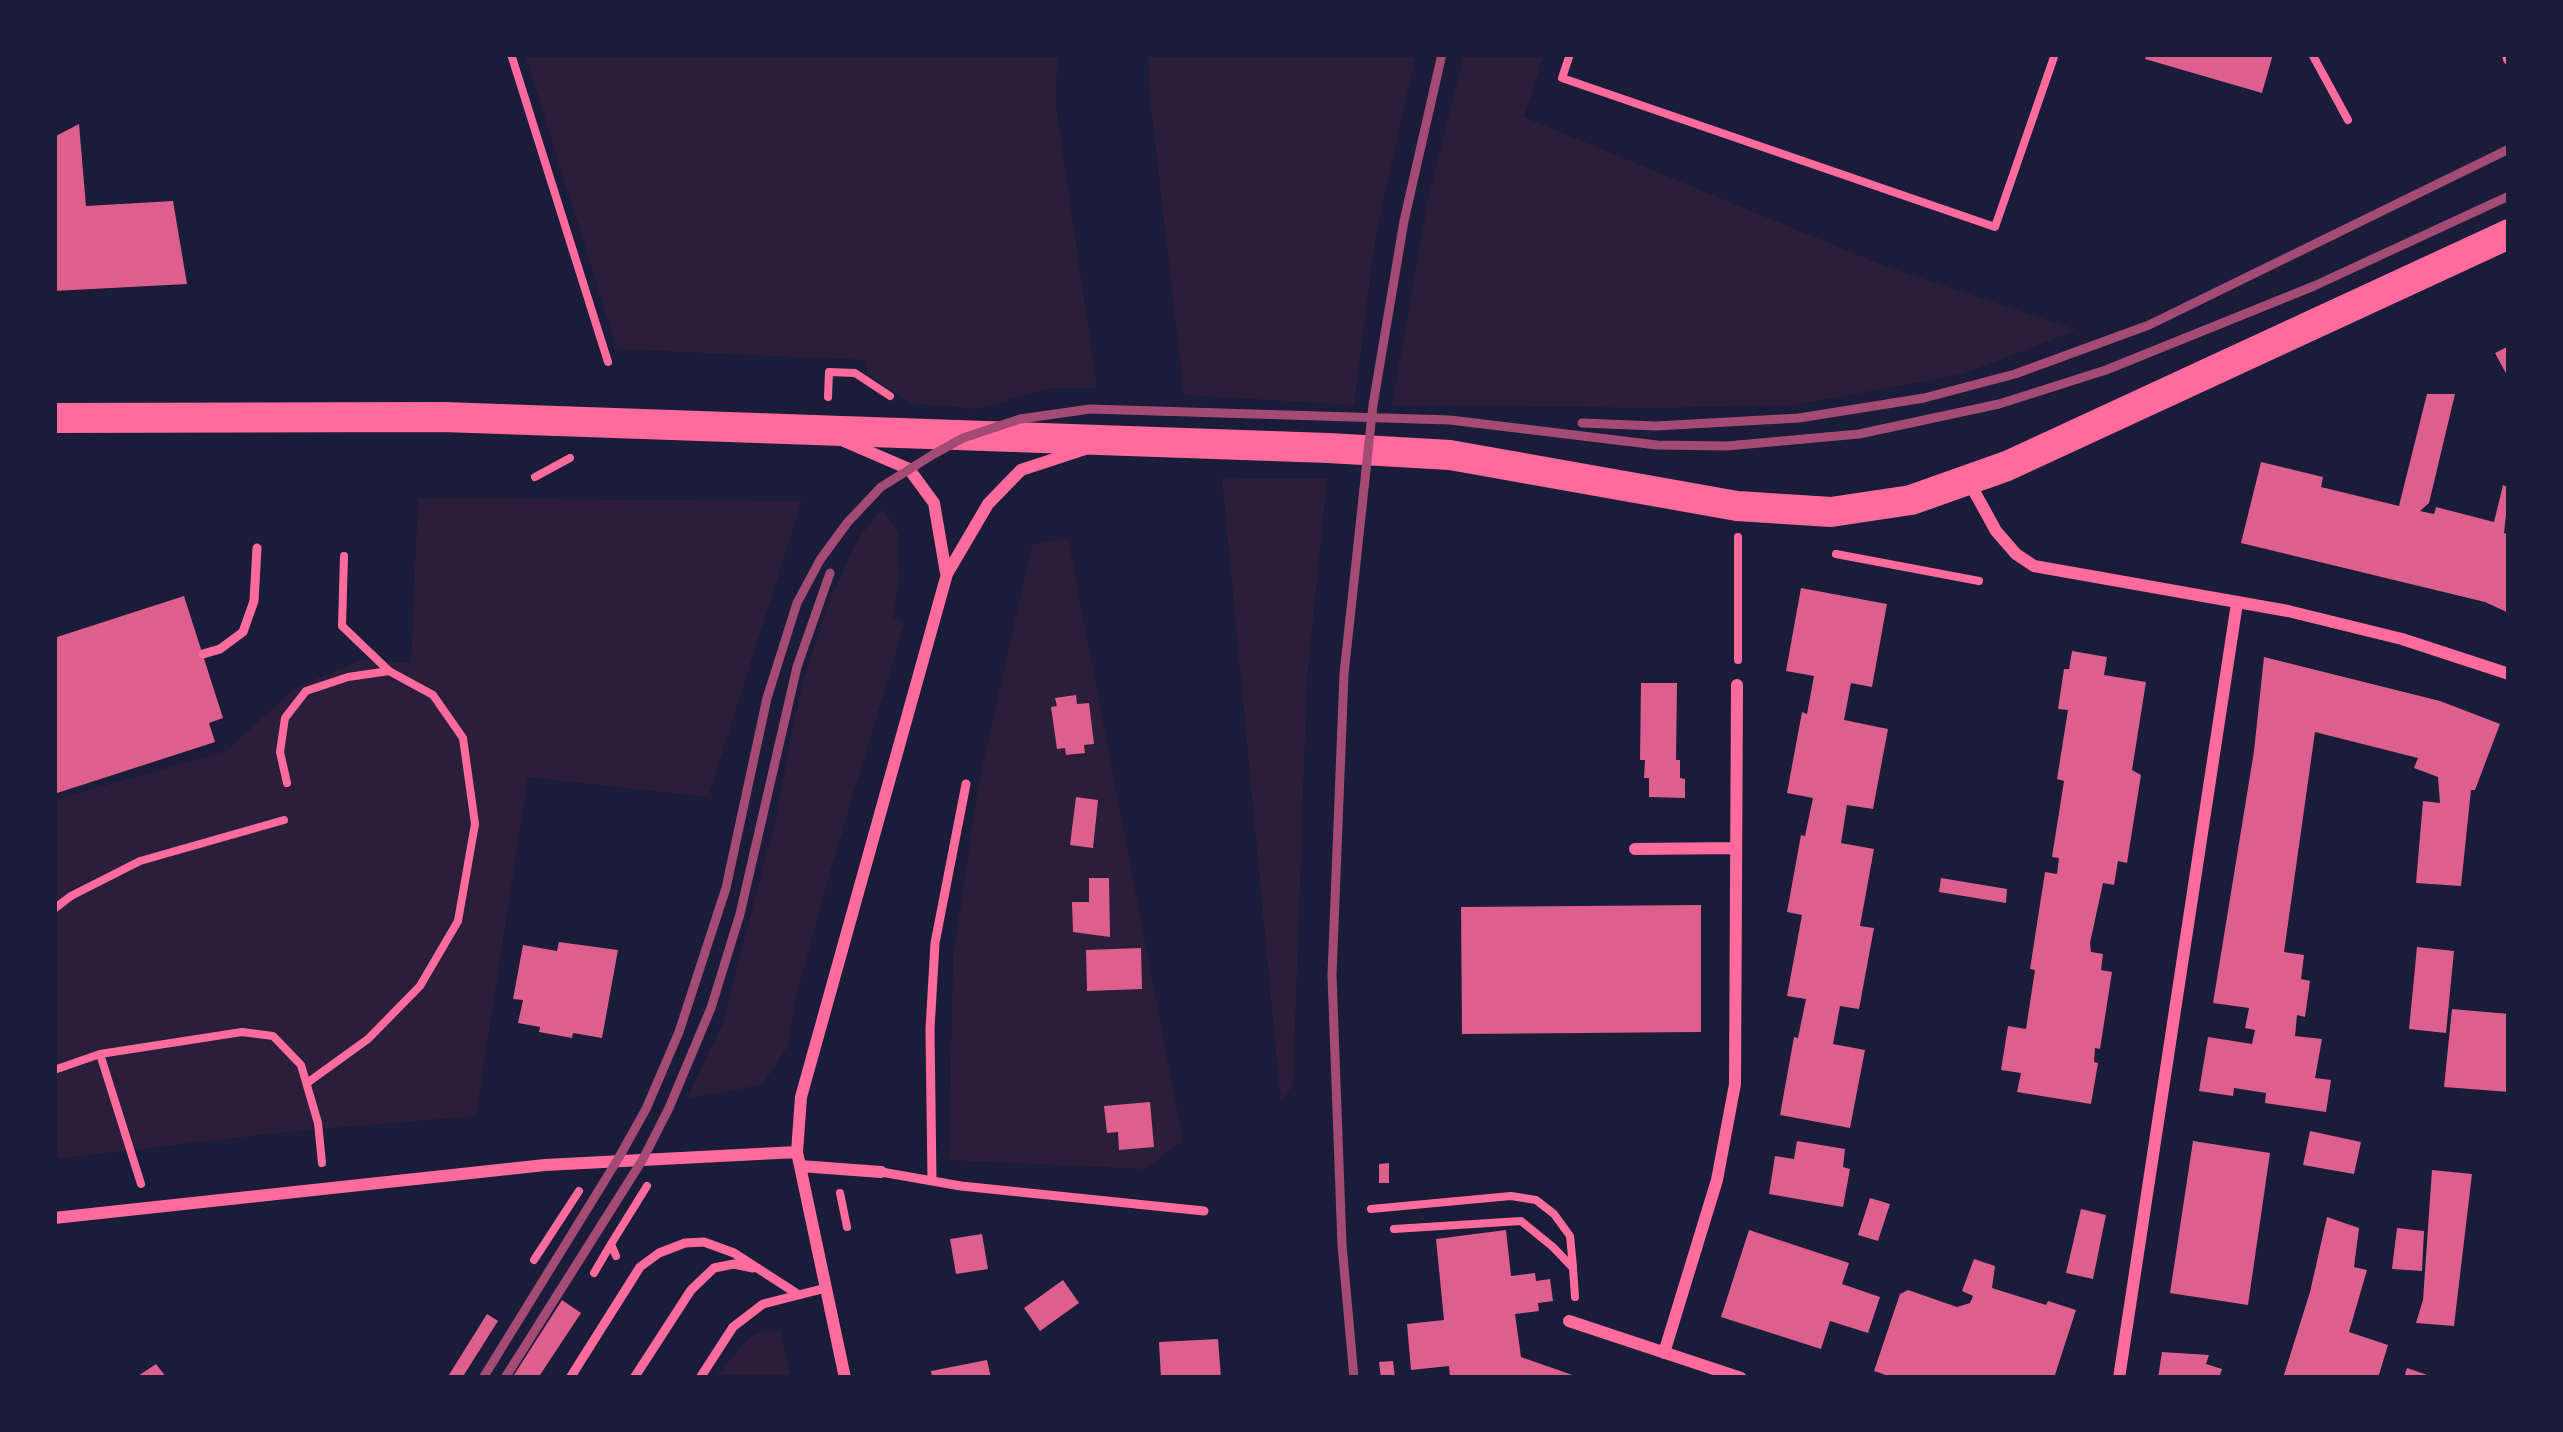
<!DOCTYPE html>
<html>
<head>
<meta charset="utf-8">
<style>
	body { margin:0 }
	#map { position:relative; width:2563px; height:1432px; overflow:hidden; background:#1b1b3a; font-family:"Sofia Sans Condensed",sans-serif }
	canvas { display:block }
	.frame { position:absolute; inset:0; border:57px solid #1b1b3a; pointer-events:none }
</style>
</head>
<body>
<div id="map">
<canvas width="2563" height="1432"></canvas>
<div class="frame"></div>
</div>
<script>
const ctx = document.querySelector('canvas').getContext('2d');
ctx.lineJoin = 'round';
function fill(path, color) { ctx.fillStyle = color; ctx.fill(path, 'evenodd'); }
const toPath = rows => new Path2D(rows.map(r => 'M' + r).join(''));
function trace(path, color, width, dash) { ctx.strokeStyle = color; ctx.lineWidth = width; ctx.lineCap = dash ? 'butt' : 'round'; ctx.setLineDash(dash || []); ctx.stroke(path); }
fill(toPath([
	[525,54,1057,54,1056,106,1097,388,1050,388,976,409,911,403,867,374,865,360,617,349],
	[1148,54,1416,54,1376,234,1354,405,1184,395,1149,89],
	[1464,54,1544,54,1524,117,1882,265,2077,330,1963,374,1794,405,1658,408,1392,405,1427,205],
	[1222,478,1327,479,1307,680,1293,1084,1281,1104],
	[418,498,802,501,708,797,528,777,476,1116,286,1132,54,1159,54,800,226,751,295,688,362,660,411,663],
	[884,510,898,532,899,580,893,618,905,622,832,865,794,1004,788,1046,762,1085,687,1098,722,1025,775,822,799,696,829,602,854,546,876,514],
	[1068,538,1183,1141,1144,1169,949,1160,953,958,979,782,1032,545],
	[765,1331,781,1332,791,1378,714,1378,750,1337]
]), '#2a1e3b');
fill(toPath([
	[2147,54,2273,54,2262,93,2145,59],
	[79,124,86,206,173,201,187,284,54,291,54,137],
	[2509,346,2509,379,2495,353],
	[2427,394,2455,394,2429,503,2420,511,2434,514,2436,507,2494,522,2503,485,2509,488,2504,533,2509,535,2509,613,2485,602,2241,543,2261,462,2323,477,2321,487,2399,506],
	[1801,588,1887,604,1872,687,1851,683,1844,720,1888,729,1873,809,1847,805,1841,843,1874,849,1860,926,1874,928,1859,1009,1840,1006,1833,1044,1865,1050,1850,1128,1780,1115,1794,1037,1798,1038,1806,999,1787,996,1802,915,1787,912,1801,835,1805,836,1813,798,1787,793,1802,712,1807,714,1814,676,1786,671],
	[184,596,223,718,209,723,215,742,54,794,54,638],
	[2072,651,2107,657,2104,675,2146,682,2132,770,2141,775,2127,863,2118,861,2114,885,2103,883,2090,943,2091,952,2103,954,2101,970,2112,972,2100,1049,2095,1048,2094,1062,2098,1063,2091,1104,2017,1092,2021,1073,2001,1070,2008,1026,2026,1029,2035,970,2030,969,2045,872,2057,874,2059,858,2052,857,2064,781,2057,779,2068,710,2058,709,2064,669,2069,669],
	[2264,657,2440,701,2500,724,2475,790,2471,790,2461,886,2416,883,2423,801,2440,803,2438,777,2414,768,2418,758,2315,732,2284,952,2304,955,2301,979,2310,981,2305,1017,2297,1015,2295,1036,2322,1039,2315,1078,2331,1080,2326,1112,2265,1103,2266,1093,2234,1088,2233,1096,2199,1091,2208,1037,2252,1044,2255,1030,2245,1028,2249,1008,2213,1003,2254,751],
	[1641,683,1677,683,1676,760,1680,760,1680,778,1685,779,1685,798,1649,797,1649,778,1644,778,1645,760,1640,760],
	[1076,695,1077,704,1089,703,1094,744,1084,745,1085,753,1066,755,1065,748,1057,749,1051,707,1057,706,1055,698],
	[1076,797,1098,800,1093,848,1070,845],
	[1089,878,1109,878,1110,937,1073,932,1072,902,1089,902],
	[1941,878,2007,889,2006,903,1939,892],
	[1701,905,1701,1032,1462,1034,1461,907],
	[559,942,618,950,602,1038,573,1033,572,1038,539,1032,540,1027,518,1023,523,1000,513,999,523,945,557,951],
	[2417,947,2454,951,2446,1033,2409,1029],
	[1141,948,1142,989,1087,991,1086,950],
	[2452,1009,2509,1014,2509,1092,2444,1087],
	[1150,1102,1154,1147,1119,1150,1118,1132,1107,1133,1104,1106],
	[2310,1131,2361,1142,2354,1174,2303,1165],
	[1797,1141,1845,1149,1843,1167,1850,1169,1843,1207,1769,1194,1775,1156,1794,1159],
	[2193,1141,2270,1153,2248,1305,2170,1293],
	[1389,1163,1389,1183,1379,1183,1379,1164],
	[2432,1170,2472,1174,2454,1326,2416,1323,2423,1300],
	[1870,1198,1890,1204,1878,1241,1858,1235],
	[2081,1209,2106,1215,2093,1279,2066,1273],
	[2327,1217,2359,1228,2354,1267,2367,1270,2349,1332,2388,1345,2378,1378,2283,1378,2310,1292],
	[2397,1228,2424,1231,2422,1271,2392,1269],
	[1506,1230,1511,1276,1535,1273,1536,1281,1550,1279,1553,1301,1538,1303,1539,1311,1515,1314,1521,1357,1581,1378,1450,1378,1449,1366,1411,1370,1407,1324,1444,1320,1436,1239],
	[1749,1230,1849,1263,1842,1284,1880,1297,1868,1333,1830,1321,1821,1349,1721,1317],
	[982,1234,988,1269,956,1274,950,1239],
	[1974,1259,1995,1266,1992,1288,2046,1305,2048,1301,2076,1310,2054,1378,1894,1378,1874,1371,1900,1294,1908,1290,1957,1307,1970,1303,1973,1296,1962,1291],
	[1063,1280,1079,1303,1040,1331,1024,1308],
	[562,1300,581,1313,538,1378,512,1378],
	[487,1314,498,1321,462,1378,447,1378],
	[1218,1339,1221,1378,1161,1378,1159,1342],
	[2162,1352,2209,1355,2206,1364,2222,1369,2219,1378,2158,1378],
	[987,1360,991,1378,932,1378,931,1371],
	[1393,1361,1395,1378,1381,1378,1379,1362],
	[156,1364,167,1378,135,1378],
	[2407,1368,2433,1377,2433,1378,2404,1378]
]), '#dd5f8e');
trace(toPath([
	[511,54,608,362],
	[1570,54,1562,78,1995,227,2055,54],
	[2312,54,2348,120],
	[828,397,829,372,855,373,890,396],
	[535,477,570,458],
	[1836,554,1979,581],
	[344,556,342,626,388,670],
	[1738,660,1738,537],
	[287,783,280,752,285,718,306,691,348,677,389,671,433,695,463,738,475,824,458,921,420,986,368,1039,307,1083],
	[54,909,71,896,140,861,284,820],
	[100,1054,141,1184],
	[54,1070,100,1054,242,1032,273,1036,301,1065,318,1123,322,1163],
	[840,1193,847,1227],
	[1371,1209,1511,1196,1536,1200,1554,1214,1570,1236,1573,1267],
	[1394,1229,1521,1221,1553,1247,1573,1268,1575,1297],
	[616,1256,611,1244,647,1186],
	[534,1260,579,1191],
	[594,1273,611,1244]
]), '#ff6b9d', 8);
trace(toPath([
	[203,654,220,649,243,632,254,601,257,548],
	[881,1172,961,1186,1204,1211],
	[932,1181,930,1029,935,943,966,784],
	[570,1378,640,1267,659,1253,685,1243,704,1242,734,1253,799,1295],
	[634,1378,691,1290,714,1268,734,1264,753,1268],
	[700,1378,733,1327,763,1304,826,1288]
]), '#ff6b9d', 9);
trace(toPath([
	[2508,54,2509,59],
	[844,441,909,469,934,503,946,573],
	[1968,480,1996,531,2016,554,2034,566,2288,611,2402,639,2509,674],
	[1635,849,1736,848],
	[800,1166,881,1172],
	[54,1218,545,1165,797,1152],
	[1569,1321,1741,1378],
	[1664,1353,1717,1180,1735,1084,1737,685],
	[845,1378,797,1152,801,1097,947,574,988,504,1021,470,1085,449],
	[2119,1378,2237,603]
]), '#ff6b9d', 12);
trace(toPath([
	[54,418,443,417,1328,448,1450,455,1737,506,1831,512,1911,500,2007,466,2509,234]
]), '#ff6b9d', 30);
trace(toPath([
	[1582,423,1656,426,1799,418,1924,398,2015,374,2149,325,2509,149],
	[483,1378,618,1159,646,1109,679,1032,726,888,767,698,797,603,820,560,847,523,881,487,934,454,963,438,1020,419,1090,409,1450,420,1657,445,1727,446,1859,434,1999,404,2106,370,2314,286,2509,196],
	[505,1378,643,1159,669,1108,711,1008,740,914,797,667,830,573],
	[1354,1378,1342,1245,1332,975,1344,674,1373,405,1404,221,1442,54]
]), '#a44b75', 9);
</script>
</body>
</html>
